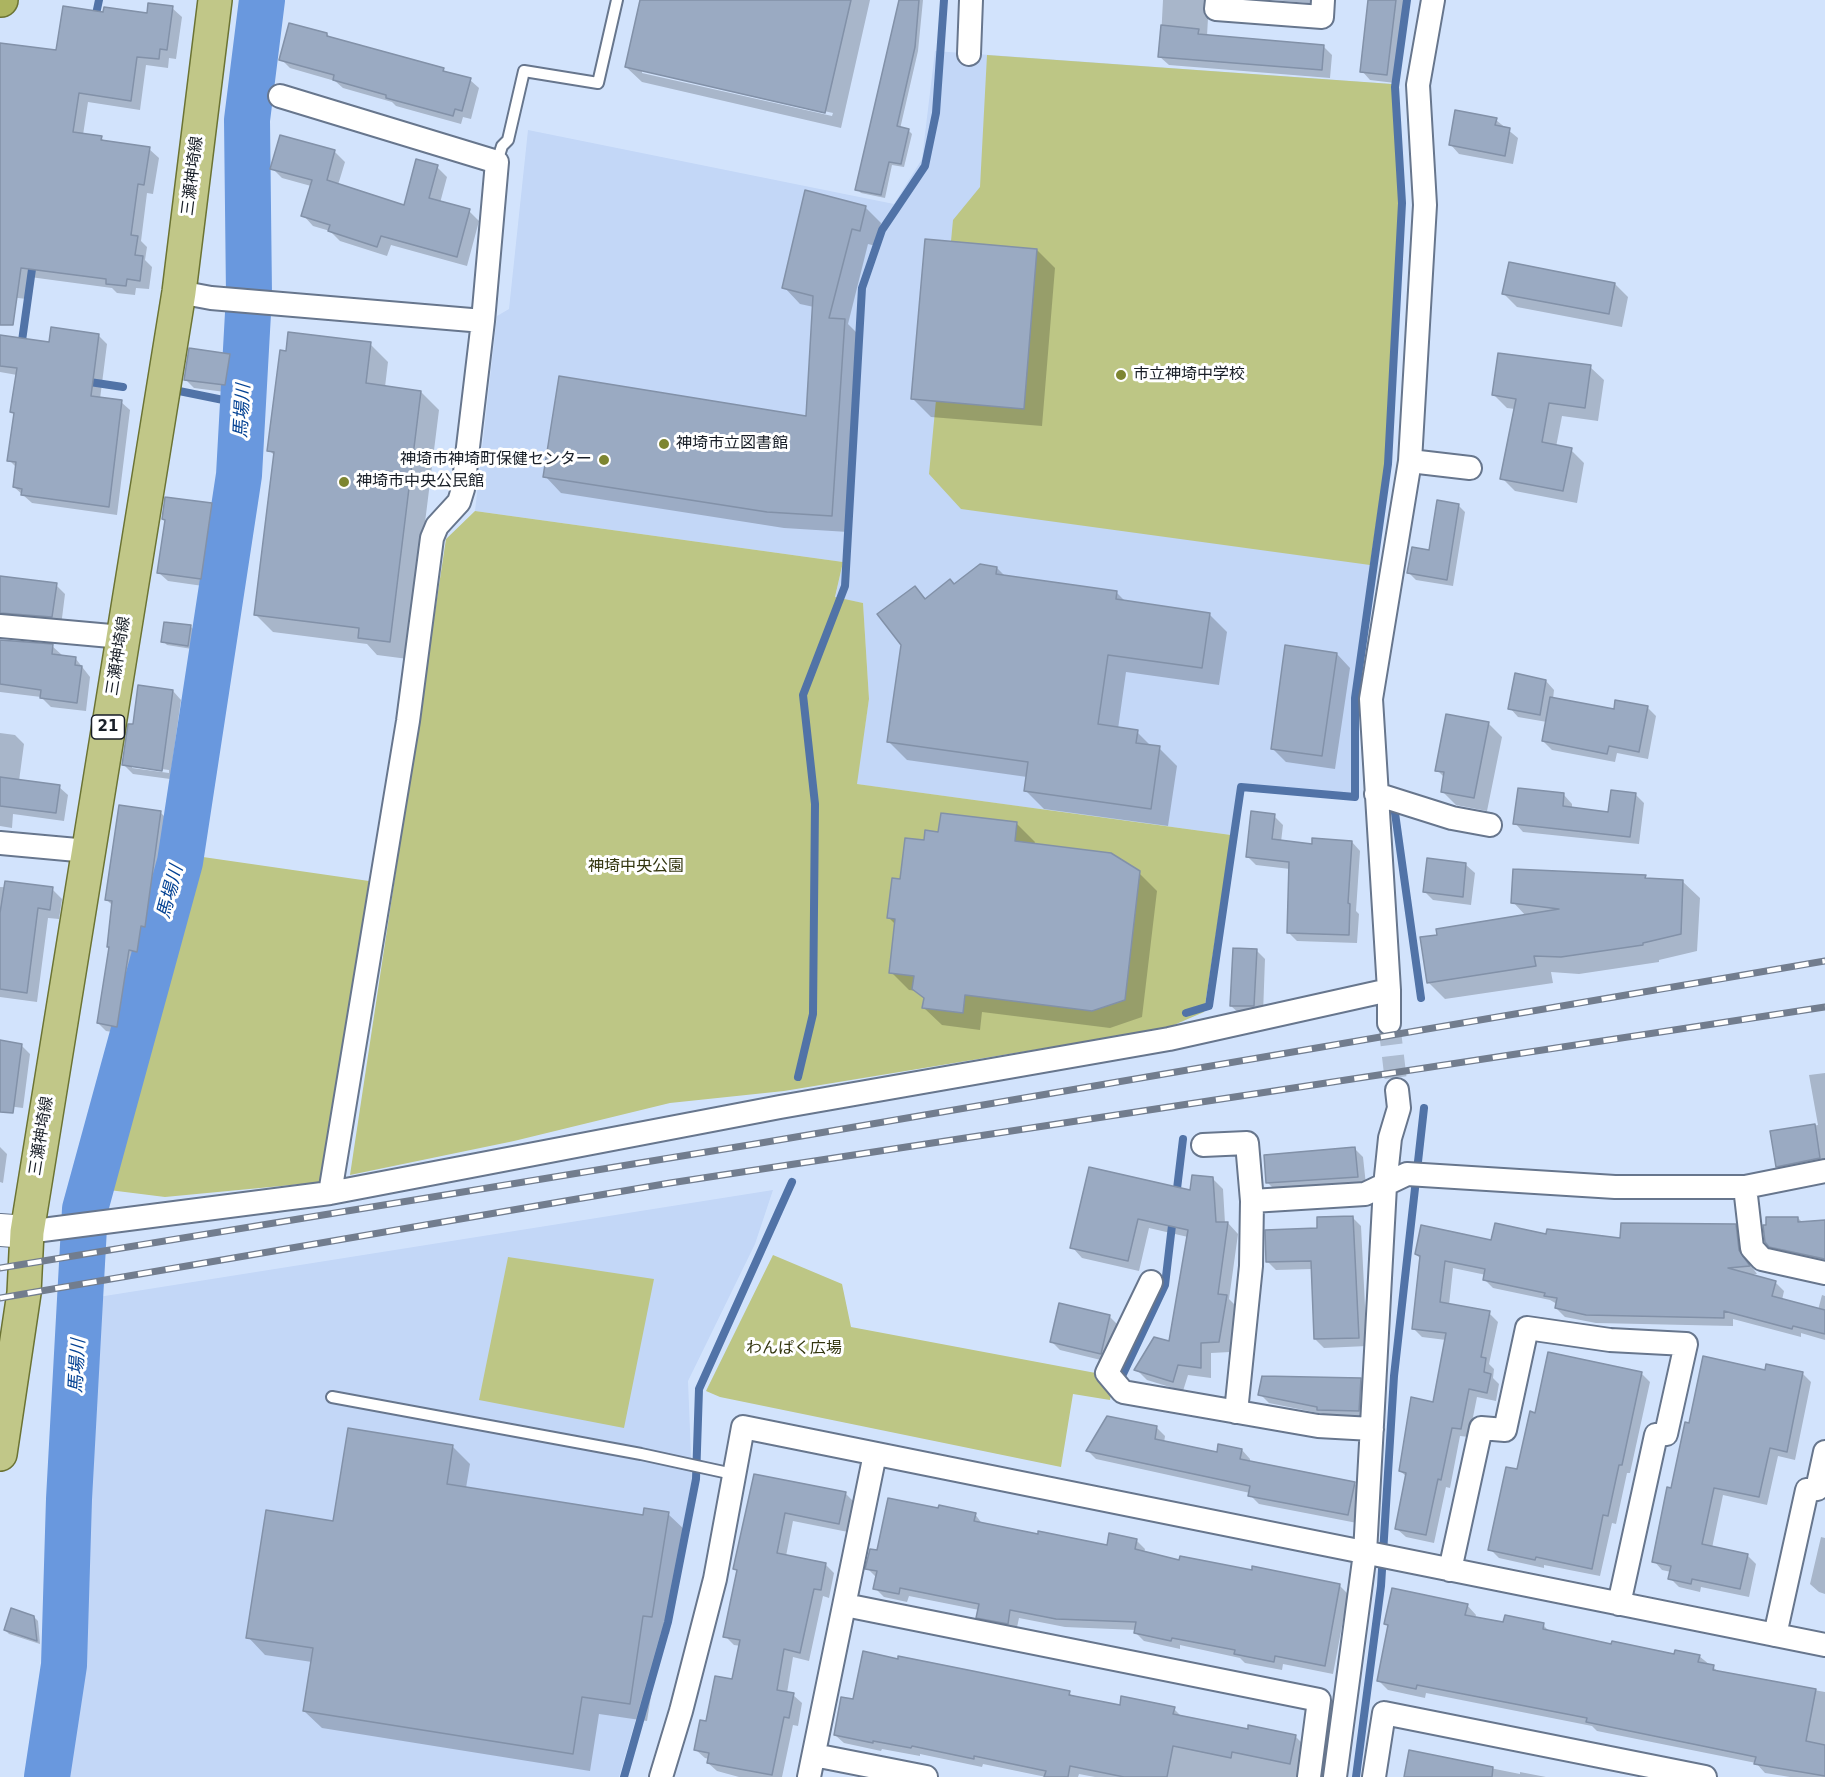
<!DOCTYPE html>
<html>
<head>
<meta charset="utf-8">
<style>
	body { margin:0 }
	canvas { display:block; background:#d2e3fc }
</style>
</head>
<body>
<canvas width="1825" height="1777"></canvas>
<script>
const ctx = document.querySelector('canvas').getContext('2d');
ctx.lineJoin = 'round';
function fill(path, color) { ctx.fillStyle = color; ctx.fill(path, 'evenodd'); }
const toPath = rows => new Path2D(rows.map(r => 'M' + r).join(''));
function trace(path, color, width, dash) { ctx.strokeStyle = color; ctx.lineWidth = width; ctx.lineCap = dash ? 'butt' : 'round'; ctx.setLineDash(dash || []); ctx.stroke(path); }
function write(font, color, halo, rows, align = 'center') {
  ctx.font = font + ' "DejaVu Sans","Noto Sans JP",sans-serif'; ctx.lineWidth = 6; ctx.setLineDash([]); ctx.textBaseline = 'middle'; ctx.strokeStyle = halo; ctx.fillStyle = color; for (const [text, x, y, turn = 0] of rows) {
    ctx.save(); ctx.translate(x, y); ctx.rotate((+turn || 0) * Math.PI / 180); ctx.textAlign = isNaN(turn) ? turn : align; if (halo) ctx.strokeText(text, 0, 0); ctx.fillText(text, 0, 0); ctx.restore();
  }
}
fill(toPath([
	[935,51,1392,84,1400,201,1385,463,1352,699,1352,798,1239,789,1231,835,856,784,869,699,863,603,835,598,843,562,475,511,497,316,509,309,528,130,894,204,922,159],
	[773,1190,755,1244,688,1381,692,1480,664,1621,619,1777,66,1777,87,1635,92,1298]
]), '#c3d7f7');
fill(toPath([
	[987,55,1392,84,1400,201,1385,463,1370,565,961,509,929,474,953,220,980,187],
	[475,511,843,562,835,597,863,603,869,699,857,784,1231,835,1204,1012,1167,1028,784,1091,670,1103,514,1141,350,1175,446,539],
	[196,856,369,881,323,1182,165,1197,109,1190],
	[773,1255,842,1284,851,1327,1101,1374,1112,1388,1110,1400,1073,1394,1061,1467,720,1397,706,1391],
	[508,1257,654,1279,624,1428,479,1400]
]), '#bdc685');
fill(toPath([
	[641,0,870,0,841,128,642,82,626,67],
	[642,70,833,113,832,116,642,73],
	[901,0,923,0,918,51,900,129,908,130,912,134,904,167,892,165,885,198,861,193,857,189],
	[1163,0,1209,0,1207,36,1323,46,1332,55,1330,78,1169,65,1160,57],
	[1273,0,1319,0,1319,4],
	[1370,0,1405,0,1395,83,1370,80,1362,71],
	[172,8,182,17,176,59,169,58,168,68,146,65,140,110,88,102,83,135,101,138,106,142,149,149,159,158,153,194,147,193,141,241,147,247,145,260,152,267,149,289,136,288,135,295,117,293,112,288,30,277,27,299,0,296,0,44,58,51,105,13,148,15],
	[327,34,331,39,443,69,447,74,470,80,479,88,471,119,463,117,461,124,396,106,392,102,343,88,335,81,290,68,281,59],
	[1496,120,1518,138,1513,164,1459,154,1451,145],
	[334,151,345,162,338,185,405,206,437,167,447,177,440,203,469,211,479,221,467,266,391,245,387,256,340,241,330,231,313,226,303,215,311,186,282,178,272,168],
	[865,207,881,223,876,246,868,244,848,324,860,336,848,532,784,528,561,493,545,476,807,417,814,307,800,304,784,287],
	[1037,250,1055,268,1042,426,931,417,913,399],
	[1615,284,1628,297,1622,327,1517,307,1504,294],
	[98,335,107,344,100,399,121,402,130,410,117,515,32,503,14,487,17,468,9,460,15,415,12,412,17,375,0,372,0,337,50,344],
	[370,344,388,362,385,387,421,392,439,410,408,659,377,655,367,644,273,632,255,614,275,456,269,450],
	[229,355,238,364,233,393,194,388,185,379],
	[1590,367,1604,380,1598,421,1562,416,1556,447,1571,450,1584,463,1577,503,1515,491,1502,478,1515,409,1507,408,1494,395],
	[211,505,220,513,210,587,168,581,159,573,166,521,163,519],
	[1458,505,1465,512,1453,586,1416,580,1409,573,1430,552],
	[997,568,1005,576,1116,592,1126,602,1209,614,1227,632,1219,685,1126,672,1118,729,1137,732,1151,746,1159,748,1177,766,1168,826,1044,809,1026,791,1027,777,907,760,889,742,914,588,926,599],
	[0,577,56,585,65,594,61,626,0,626],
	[191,627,195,631,192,649,167,645,163,641],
	[0,641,52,646,62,655,76,659,90,677,86,711,51,707,41,697,0,692],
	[1337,654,1350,668,1335,769,1286,762,1272,748],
	[1546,681,1554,690,1553,699,1615,710,1647,707,1656,716,1648,759,1617,753,1615,762,1552,750,1543,741,1547,722,1518,717,1510,708],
	[173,691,181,700,170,779,133,774,124,765,134,726],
	[132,765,169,770,169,773,132,768],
	[1488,723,1502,737,1487,811,1456,805,1442,791,1445,778,1437,770],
	[0,733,15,735,24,744,19,781,59,787,68,795,64,821,13,814,12,828,0,826],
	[1635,794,1644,803,1639,844,1523,832,1515,823,1564,795,1572,804,1572,809,1609,814],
	[160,812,169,821,153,934,149,934,145,959,136,958,125,1034,106,1031,98,1023,110,948,113,906,107,900],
	[1274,816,1283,825,1281,842,1313,846,1352,842,1360,851,1356,911,1359,914,1357,943,1297,941,1288,932,1290,869,1256,865,1247,856],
	[1017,824,1035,842,1034,845,1139,873,1157,891,1142,1017,1110,1028,982,1012,980,1030,942,1025,924,1008,925,999,917,991,909,990,891,972,896,925,888,917,902,881,925,842,940,834],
	[1466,865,1475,873,1471,905,1433,900,1424,891],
	[1645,877,1648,879,1682,881,1700,898,1697,951,1659,960,1659,962,1579,974,1551,972,1553,983,1445,999,1428,982,1526,916,1513,902],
	[0,887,52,889,62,899,59,919,48,918,37,1002,0,997],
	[1257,951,1265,959,1263,1014,1240,1014,1231,1006],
	[0,1042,21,1045,30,1054,23,1108,0,1105],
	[1825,1073,1825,1166,1786,1172,1777,1164,1772,1132,1818,1125,1809,1075],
	[0,1147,7,1154,3,1183,0,1182],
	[1354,1148,1363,1157,1366,1185,1277,1192,1268,1183],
	[1212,1178,1223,1189,1225,1223,1228,1223,1238,1234,1229,1299,1237,1307,1230,1352,1211,1353,1211,1378,1188,1375,1183,1391,1147,1380,1136,1369,1170,1343,1188,1237,1149,1228,1139,1271,1082,1258,1072,1247,1192,1192],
	[1352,1217,1361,1226,1367,1346,1324,1348,1315,1339,1313,1269,1276,1270,1267,1261,1319,1230],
	[1798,1218,1803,1223,1825,1221,1825,1265,1779,1255,1766,1241],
	[1735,1226,1744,1235,1747,1260,1757,1274,1750,1275,1775,1282,1784,1291,1782,1300,1818,1310,1822,1295,1825,1296,1825,1340,1801,1333,1801,1337,1733,1319,1733,1326,1596,1323,1565,1317,1556,1308,1557,1304,1550,1300,1493,1288,1485,1280,1486,1275,1453,1268,1449,1305,1489,1313,1498,1322,1489,1364,1494,1369,1493,1378,1499,1384,1496,1401,1477,1397,1469,1437,1460,1436,1450,1488,1446,1487,1434,1543,1406,1537,1397,1529,1407,1477,1400,1471,1434,1404,1446,1340,1422,1337,1413,1328,1421,1259,1416,1254,1547,1236,1622,1240],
	[1109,1316,1118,1325,1109,1362,1060,1350,1051,1341],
	[1766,1372,1802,1373,1811,1382,1795,1460,1778,1456,1767,1505,1723,1495,1712,1548,1748,1556,1756,1564,1749,1597,1701,1587,1700,1592,1679,1587,1670,1578,1671,1572,1662,1570,1654,1561,1690,1425],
	[1641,1373,1650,1382,1630,1473,1627,1473,1616,1524,1612,1523,1600,1576,1544,1565,1544,1568,1499,1558,1490,1549,1536,1414],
	[1360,1380,1369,1388,1367,1419,1327,1418,1323,1414,1269,1403,1260,1394],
	[1157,1428,1165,1436,1164,1443,1218,1453,1242,1450,1250,1459,1250,1462,1354,1483,1363,1492,1357,1523,1259,1504,1250,1495,1250,1493,1096,1459,1088,1451],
	[452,1446,470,1464,466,1488,645,1517,668,1514,686,1531,669,1634,661,1633,647,1721,599,1714,590,1771,322,1728,304,1711,312,1662,265,1655,248,1637,334,1522],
	[755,1476,845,1493,854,1502,848,1532,793,1521,786,1556,825,1564,834,1573,829,1598,823,1596,809,1661,793,1657,787,1693,793,1695,802,1703,798,1726,793,1725,782,1777,739,1777,717,1771,708,1763,709,1759,705,1758,696,1750,707,1722,733,1681,741,1646,734,1645,725,1636,738,1572,735,1569],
	[975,1514,983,1525,1108,1547,1136,1540,1145,1549,1144,1553,1180,1562,1339,1585,1348,1594,1333,1674,1283,1664,1282,1670,1245,1663,1240,1658,1180,1645,1180,1649,1144,1641,1135,1632,1136,1630,1065,1627,1019,1618,1016,1632,987,1626,978,1617,979,1610,909,1596,907,1602,884,1597,875,1588,876,1577,867,1568,878,1552],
	[1821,1537,1825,1538,1825,1594,1819,1592,1810,1584],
	[1467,1605,1476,1615,1475,1618,1504,1624,1543,1625,1551,1633,1613,1646,1675,1656,1699,1656,1720,1673,1825,1692,1825,1777,1790,1777,1765,1773,1756,1763,1597,1731,1592,1726,1426,1693,1425,1698,1388,1690,1379,1681,1389,1627,1386,1623],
	[34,1617,38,1621,40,1644,9,1634,5,1630],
	[1069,1693,1074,1697,1121,1707,1174,1709,1182,1717,1249,1730,1295,1736,1304,1745,1297,1777,1095,1777,1079,1774,1078,1777,1046,1777,983,1764,982,1767,920,1754,920,1756,882,1749,881,1751,844,1743,835,1735,855,1701],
	[1410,1752,1520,1774,1520,1772,1546,1777,1405,1777]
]), '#0003');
trace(toPath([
	[95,19,99,0],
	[21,348,33,262],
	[83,381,123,387],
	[179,391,243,404],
	[1395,813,1421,998],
	[1186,1013,1209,1006,1241,787,1355,797,1355,698,1388,464,1402,203,1395,87,1407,0],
	[798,1077,813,1014,815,804,803,695,845,586,862,288,882,230,925,166,936,113,944,0],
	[1176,1197,1183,1139],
	[1123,1374,1165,1285,1173,1217],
	[624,1777,668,1622,696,1479,699,1389,792,1182],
	[1356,1777,1381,1586,1394,1376,1424,1108]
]), '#5173a7', 8);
trace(toPath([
	[47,1777,64,1665,69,1499,85,1209,180,862,239,475,249,295,247,120,262,0]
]), '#6998de', 46);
const building = toPath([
	[640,0,851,0,825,113,625,67,640,0],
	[899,0,919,0,915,47,897,126,909,129,901,164,889,162,881,195,855,190,899,0],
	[1368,0,1396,0,1387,75,1360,72,1368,0],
	[148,3,173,6,167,50,160,49,159,59,137,57,131,101,79,93,73,132,102,136,101,140,150,147,144,185,138,184,131,235,138,236,135,255,143,256,140,281,127,279,126,286,106,284,106,279,21,268,13,325,0,325,0,43,56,50,63,6,103,12,104,7,147,13,148,3],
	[289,23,327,33,327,36,444,68,443,71,471,78,462,111,455,109,453,116,386,98,386,95,333,80,334,75,279,60,289,23],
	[1161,25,1199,29,1198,34,1324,45,1322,70,1158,57,1161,25],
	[1455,110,1497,118,1495,125,1510,128,1505,156,1449,145,1455,110],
	[280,135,335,150,327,180,404,205,416,159,438,165,429,198,470,209,457,257,381,236,377,247,328,231,330,225,301,216,312,180,270,169,280,135],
	[805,190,866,206,860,231,852,229,829,318,845,319,832,516,767,512,543,477,559,376,806,416,813,296,782,288,805,190],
	[925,239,1037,249,1024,409,911,399,925,239],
	[1509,262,1615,283,1609,314,1502,294,1509,262],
	[51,327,99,334,91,396,122,400,109,507,21,495,22,489,13,487,16,462,7,461,14,413,10,412,17,368,0,366,0,335,49,342,51,327],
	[288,332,371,342,366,383,421,391,390,642,358,638,359,628,254,615,274,452,267,451,280,350,286,351,288,332],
	[189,348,230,354,225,385,184,380,189,348],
	[1498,353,1591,365,1585,408,1549,403,1542,442,1572,448,1563,491,1500,479,1516,399,1492,395,1498,353],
	[165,497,212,503,201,579,157,573,165,520,162,519,165,497],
	[1437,500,1459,504,1447,580,1407,573,1412,547,1429,550,1437,500],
	[980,564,997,567,996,574,1117,591,1116,599,1210,613,1202,668,1108,655,1098,724,1138,730,1136,743,1160,746,1151,809,1024,791,1028,762,887,742,901,645,877,614,915,586,925,599,950,579,954,584,980,564],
	[0,576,57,583,52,617,0,613,0,576],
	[164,622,191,625,188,646,161,642,164,622],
	[0,640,53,644,52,654,76,657,75,665,82,666,77,703,40,698,41,690,0,684,0,640],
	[1285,645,1337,653,1322,756,1271,749,1285,645],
	[1515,673,1546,680,1540,715,1508,709,1515,673],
	[138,685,173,690,162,771,122,765,128,724,133,724,138,685],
	[1550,697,1614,709,1615,700,1648,706,1639,752,1609,746,1607,754,1542,741,1550,697],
	[1446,714,1489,722,1474,798,1441,792,1444,772,1435,771,1446,714],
	[0,777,60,785,56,813,0,806,0,777],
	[1518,788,1564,793,1563,806,1608,812,1611,790,1636,793,1630,837,1513,824,1518,788],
	[119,805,161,811,145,927,141,926,137,952,129,950,117,1027,97,1023,109,947,107,947,112,901,105,900,119,805],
	[1251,811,1275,814,1272,839,1312,844,1312,838,1352,841,1348,903,1350,904,1349,935,1287,933,1289,862,1246,857,1251,811],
	[941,813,1017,822,1015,841,1111,853,1140,871,1125,1000,1092,1011,965,995,963,1013,922,1008,924,998,912,989,914,976,889,973,895,919,887,918,892,878,900,879,905,838,924,840,925,830,938,832,941,813],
	[1427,858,1466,863,1463,897,1423,892,1427,858],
	[1513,869,1646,875,1645,878,1683,880,1681,934,1643,943,1643,945,1561,957,1534,956,1536,966,1427,983,1420,937,1437,935,1436,929,1559,909,1511,903,1513,869],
	[5,881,53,887,50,910,38,908,27,993,0,989,0,913,5,881],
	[1233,948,1257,949,1254,1006,1230,1006,1233,948],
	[0,1040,22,1044,13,1113,0,1112,0,1040],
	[1815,1124,1820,1158,1776,1167,1770,1131,1815,1124],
	[1355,1147,1358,1177,1266,1183,1264,1155,1355,1147],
	[1089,1167,1190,1190,1192,1175,1213,1177,1216,1222,1228,1222,1218,1294,1227,1295,1219,1342,1201,1343,1201,1368,1178,1365,1173,1382,1134,1370,1154,1337,1169,1341,1188,1230,1138,1219,1128,1261,1070,1248,1089,1167],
	[1353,1216,1359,1338,1314,1339,1311,1261,1266,1262,1265,1230,1317,1228,1317,1217,1353,1216],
	[1766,1217,1798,1217,1798,1222,1825,1220,1825,1259,1769,1247,1765,1242,1763,1225,1766,1225,1766,1217],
	[1495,1223,1546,1234,1547,1229,1620,1238,1621,1223,1736,1224,1739,1250,1750,1266,1728,1268,1776,1281,1772,1296,1825,1310,1825,1334,1793,1326,1792,1329,1724,1311,1724,1318,1586,1315,1555,1308,1557,1298,1544,1296,1545,1293,1483,1280,1485,1269,1445,1261,1440,1302,1490,1311,1481,1357,1486,1358,1484,1372,1491,1374,1487,1393,1469,1389,1461,1429,1452,1428,1441,1480,1438,1479,1426,1535,1395,1529,1406,1473,1399,1471,1411,1397,1433,1402,1446,1333,1412,1329,1420,1256,1415,1254,1421,1225,1491,1240,1495,1223],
	[1059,1303,1110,1315,1101,1354,1050,1342,1059,1303],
	[1548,1352,1642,1372,1622,1465,1619,1465,1608,1516,1603,1515,1592,1569,1536,1557,1535,1560,1488,1550,1506,1467,1517,1469,1530,1411,1535,1413,1548,1352],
	[1703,1356,1765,1370,1766,1364,1803,1372,1787,1452,1770,1448,1759,1497,1714,1488,1702,1544,1748,1554,1740,1589,1692,1579,1691,1584,1668,1579,1671,1566,1652,1562,1667,1487,1671,1488,1685,1422,1689,1423,1703,1356],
	[1262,1376,1361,1378,1359,1411,1317,1410,1317,1407,1258,1395,1262,1376],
	[1107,1416,1157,1426,1155,1439,1217,1452,1218,1444,1242,1449,1240,1459,1355,1482,1348,1515,1248,1496,1250,1486,1086,1451,1107,1416],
	[348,1428,453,1445,447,1484,643,1515,644,1508,669,1512,652,1617,643,1616,630,1704,582,1697,573,1754,303,1711,313,1648,246,1638,266,1510,333,1521,348,1428],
	[754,1474,846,1492,839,1524,785,1513,777,1553,826,1563,821,1590,814,1589,800,1653,784,1649,777,1690,794,1693,789,1718,784,1717,772,1775,707,1763,709,1753,694,1750,700,1720,706,1721,715,1676,732,1679,740,1640,723,1637,737,1570,733,1569,754,1474],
	[888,1498,938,1508,939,1505,976,1513,974,1521,1038,1534,1038,1531,1107,1545,1109,1533,1137,1539,1135,1549,1179,1560,1180,1556,1252,1570,1252,1566,1340,1584,1325,1666,1275,1656,1274,1662,1234,1654,1235,1650,1172,1638,1171,1641,1134,1633,1136,1622,1056,1619,1010,1610,1008,1624,976,1618,979,1604,900,1588,899,1594,873,1589,877,1571,865,1569,870,1549,877,1550,888,1498],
	[1392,1588,1468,1604,1465,1615,1503,1622,1505,1615,1544,1623,1543,1629,1611,1644,1612,1641,1674,1654,1675,1650,1700,1655,1698,1662,1714,1665,1713,1670,1816,1689,1806,1741,1825,1745,1825,1776,1754,1764,1756,1757,1586,1722,1587,1718,1417,1685,1416,1689,1377,1681,1388,1625,1384,1624,1392,1588],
	[11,1608,34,1616,37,1641,4,1630,11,1608],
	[863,1651,898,1659,898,1656,973,1671,1070,1691,1069,1695,1120,1705,1121,1696,1175,1707,1173,1714,1248,1729,1248,1725,1296,1735,1290,1764,1232,1752,1231,1758,1173,1746,1167,1777,1124,1777,1070,1766,1068,1777,1044,1777,1046,1771,974,1756,974,1759,912,1746,911,1748,873,1741,873,1743,834,1735,841,1697,853,1699,863,1651],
	[1409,1750,1493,1767,1492,1777,1404,1777,1409,1750]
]);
fill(building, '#9aaac2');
trace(building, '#8291a8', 1.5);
trace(toPath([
	[1389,1023,1397,1090]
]), '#adbcd1', 22, [22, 11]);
const service = toPath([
	[497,162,502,146,508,140,524,71,598,83,617,0],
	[332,1397,641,1454,733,1474]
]);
const minor = toPath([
	[1217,0,1216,9,1322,17,1323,0],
	[969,54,971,0],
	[280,96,497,162,483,321],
	[179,292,211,298,483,321,463,489,459,502,437,526,432,538,408,721,330,1193],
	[1410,461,1470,468],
	[0,626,122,637],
	[1376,794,1452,818,1490,825],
	[0,843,88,851],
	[1389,1023,1389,990,1371,699,1410,461,1425,205,1418,85,1433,0],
	[1203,1145,1247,1143,1252,1201,1365,1194,1407,1174,1615,1187,1745,1187,1825,1171],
	[1745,1187,1752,1248,1762,1259,1825,1273],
	[27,1232,330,1193,780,1107,1169,1039,1389,990],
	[1151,1282,1107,1373,1123,1392,1318,1426,1372,1429],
	[1236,1412,1251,1266,1252,1201],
	[1450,1570,1481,1428,1505,1430,1527,1328,1610,1340,1686,1344,1666,1434,1656,1435,1619,1604],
	[845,1605,1319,1700,1309,1777],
	[1775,1635,1807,1490,1817,1489,1825,1452],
	[814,1755,926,1777],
	[661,1777,681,1711,715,1579,743,1427,1825,1645],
	[809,1777,875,1454],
	[1335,1777,1365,1553,1385,1186,1390,1138,1399,1108,1397,1090],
	[1374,1777,1384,1713,1705,1777]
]);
const secondary = toPath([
	[0,1230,27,1232]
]);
const primary = toPath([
	[0,1454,24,1293,27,1232,179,292,215,0]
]);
const trunk = toPath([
	[0,0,1,0]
]);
trace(service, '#67768d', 14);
trace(minor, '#67768d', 26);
trace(secondary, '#67768d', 34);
trace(primary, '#6b7333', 36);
trace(trunk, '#6b7333', 36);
trace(service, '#fff', 10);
trace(minor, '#fff', 22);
trace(secondary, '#fff', 32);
trace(primary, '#c1c788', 33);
trace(trunk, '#acb460', 33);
const rail = toPath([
	[0,1268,755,1144,1825,961],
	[0,1298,670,1183,1825,1007]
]);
trace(rail, '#727d8e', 7);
trace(rail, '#fff', 4.5, [14]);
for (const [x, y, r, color] of [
	[1121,375,6,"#7d8531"],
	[664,444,6,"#7d8531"],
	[604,460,6,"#7d8531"],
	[344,482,6,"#7d8531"]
]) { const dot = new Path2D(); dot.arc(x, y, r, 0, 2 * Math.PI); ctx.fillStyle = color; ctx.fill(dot); trace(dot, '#fff', 2); }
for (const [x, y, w] of [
	[108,727,33]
]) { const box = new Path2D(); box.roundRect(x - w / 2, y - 12, w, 24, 4.5); ctx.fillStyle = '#fff'; ctx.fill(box); trace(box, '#181e27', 1.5); }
write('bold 15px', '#181e27', null, [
	["21",108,727]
]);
write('16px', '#181e27', '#fff', [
	["三瀬神埼線",193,176,-83],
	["三瀬神埼線",119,656,-81],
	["三瀬神埼線",42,1136,-81]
]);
write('16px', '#181e27', '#fff', [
	["市立神埼中学校",1133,375],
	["神埼市立図書館",676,444],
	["神埼市神埼町保健センター",592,460,"right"],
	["神埼市中央公民館",356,482]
], 'left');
write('16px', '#33360f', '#fff', [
	["神埼中央公園",636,867],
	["わんぱく広場",794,1349]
]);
write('italic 18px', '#054394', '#fff', [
	["馬場川",243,411,-87],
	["馬場川",171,892,-75],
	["馬場川",78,1366,-87]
]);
</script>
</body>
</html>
